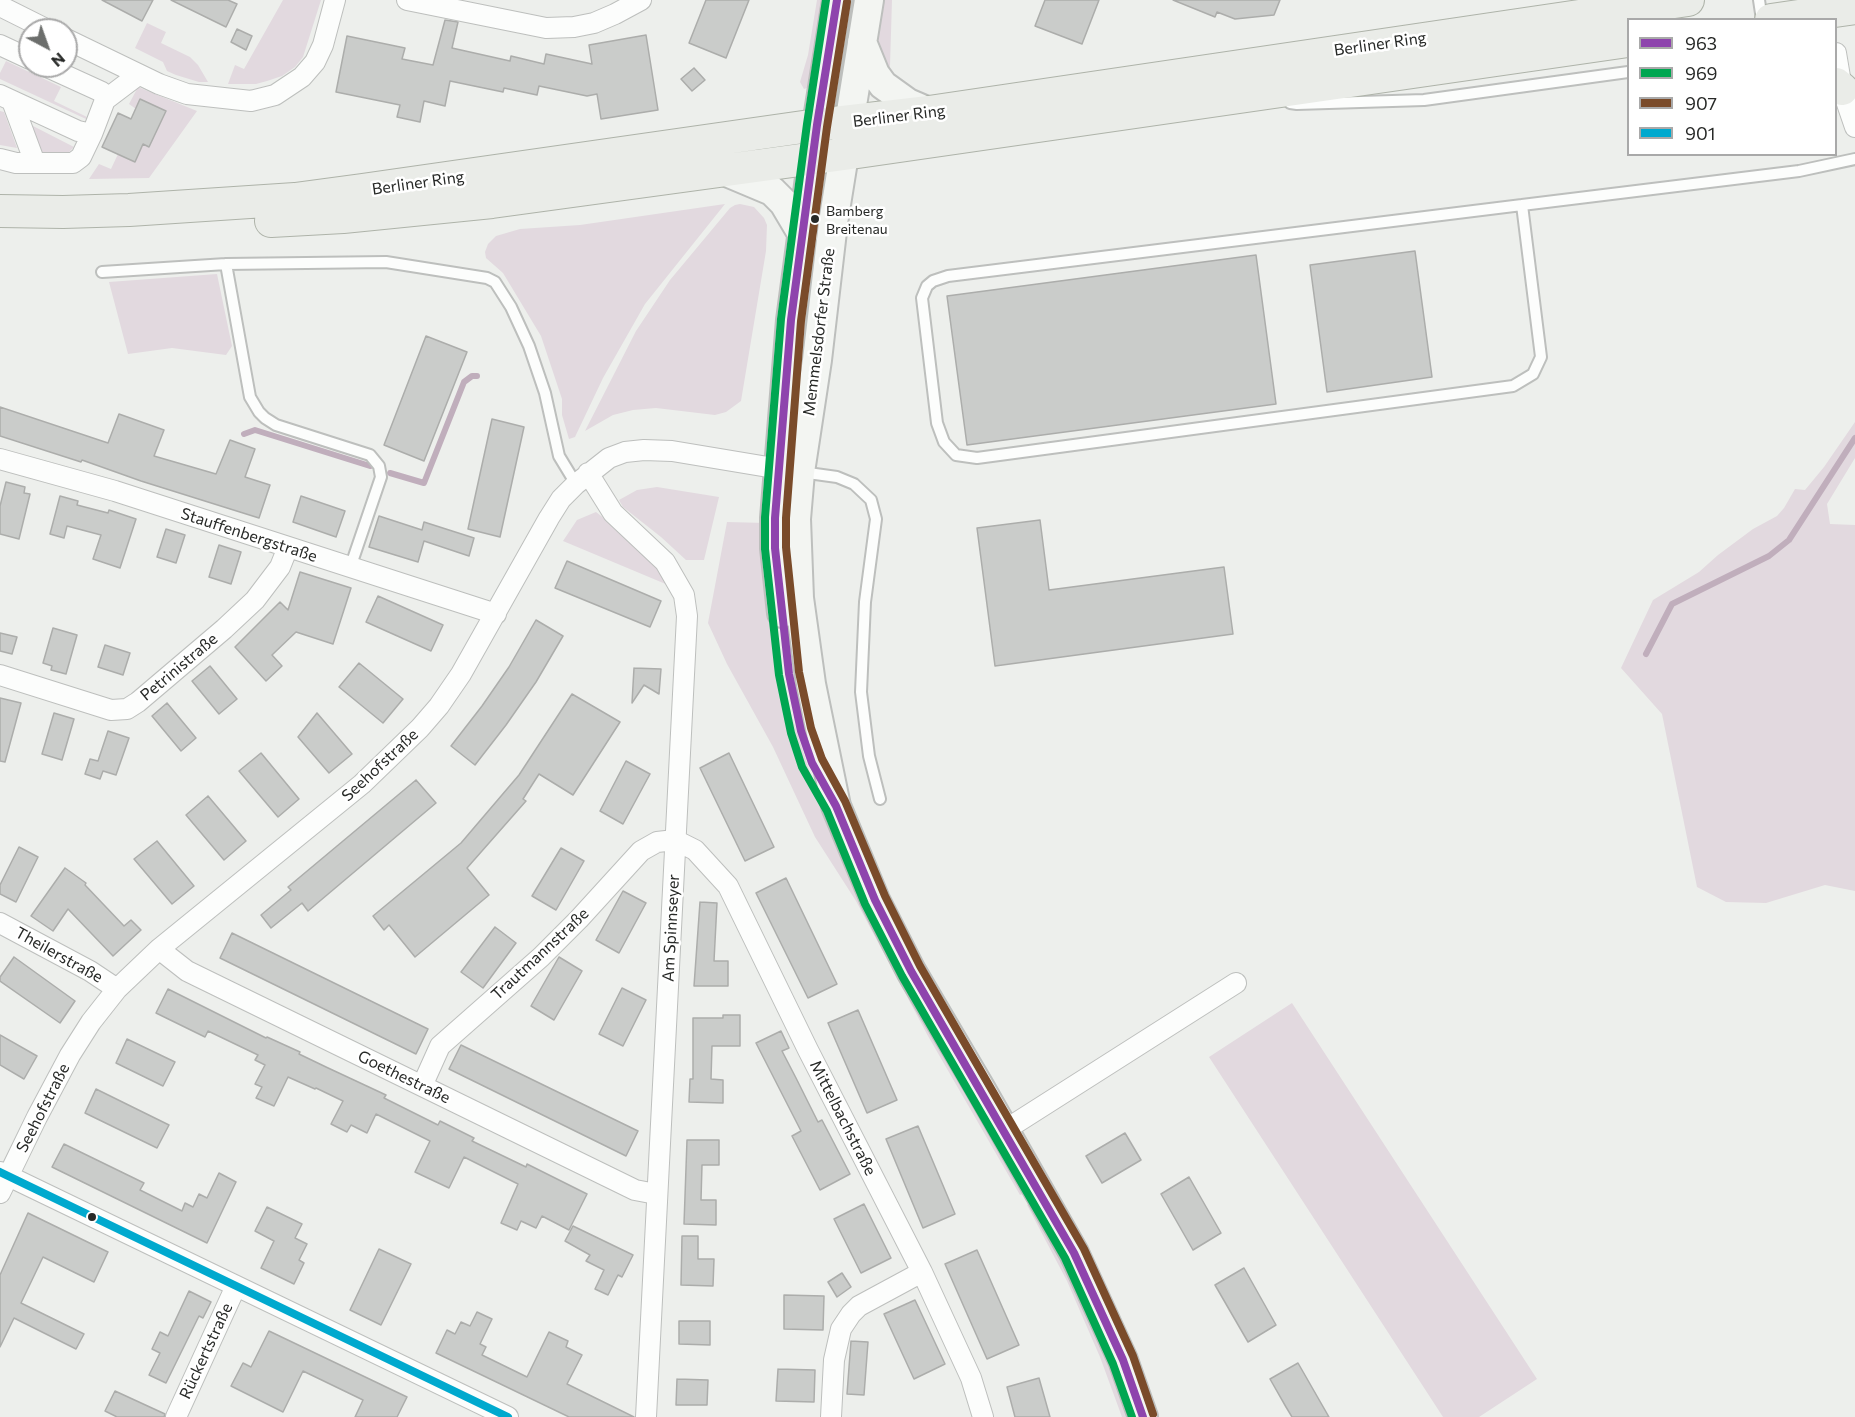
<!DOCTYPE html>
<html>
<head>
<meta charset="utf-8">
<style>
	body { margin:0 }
	#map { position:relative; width:1855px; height:1417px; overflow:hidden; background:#edefec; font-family:Commissioner,sans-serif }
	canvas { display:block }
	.legend { position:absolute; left:1627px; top:18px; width:210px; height:138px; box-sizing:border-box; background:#fff; border:2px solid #a9a9a9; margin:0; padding:8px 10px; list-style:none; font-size:18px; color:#272927 }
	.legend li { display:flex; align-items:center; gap:12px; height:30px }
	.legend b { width:30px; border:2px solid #a9a9a9 }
	.north { position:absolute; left:18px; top:18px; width:60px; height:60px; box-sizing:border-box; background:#fff; border:2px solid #a9a9a9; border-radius:50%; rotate:139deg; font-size:16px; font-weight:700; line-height:24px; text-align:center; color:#272927 }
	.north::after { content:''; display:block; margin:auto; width:21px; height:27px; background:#6c6e6c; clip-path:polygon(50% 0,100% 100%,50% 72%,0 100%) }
</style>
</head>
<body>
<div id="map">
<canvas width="1855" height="1417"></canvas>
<ul class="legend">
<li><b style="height:8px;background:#8e44ad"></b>963</li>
<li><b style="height:8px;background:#00a651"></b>969</li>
<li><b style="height:8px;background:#7a4b2a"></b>907</li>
<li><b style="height:8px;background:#00a9ce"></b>901</li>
</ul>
<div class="north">N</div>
</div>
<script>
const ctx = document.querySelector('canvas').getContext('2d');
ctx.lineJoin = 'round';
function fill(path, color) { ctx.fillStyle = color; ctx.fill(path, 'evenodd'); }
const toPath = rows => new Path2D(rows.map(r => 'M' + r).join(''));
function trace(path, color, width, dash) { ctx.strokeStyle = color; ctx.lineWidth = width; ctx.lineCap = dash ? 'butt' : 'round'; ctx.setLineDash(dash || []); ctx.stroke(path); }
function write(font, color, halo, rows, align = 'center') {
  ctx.font = font + ' Commissioner,sans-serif'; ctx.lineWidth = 5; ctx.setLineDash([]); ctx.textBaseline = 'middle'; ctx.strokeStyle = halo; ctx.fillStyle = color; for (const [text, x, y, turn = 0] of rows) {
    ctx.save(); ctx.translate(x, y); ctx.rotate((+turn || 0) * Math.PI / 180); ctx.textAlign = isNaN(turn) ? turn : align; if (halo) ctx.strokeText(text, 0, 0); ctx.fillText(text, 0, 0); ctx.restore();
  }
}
fill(toPath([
	[283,0,321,0,303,57,295,67,282,76,267,81,256,84,228,84,235,65,244,69],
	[817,0,825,0,810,87,804,89,800,82,808,55],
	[881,0,892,0,890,66,887,73,875,41],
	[147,23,166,32,161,43,190,57,198,65,208,82,199,82,176,75,167,71,163,62,135,48],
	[6,61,61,87,54,101,87,117,86,119,0,79,0,73],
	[138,87,197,111,149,178,89,179,99,164,111,169,118,154,143,144,149,147,166,111,136,109,129,104],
	[0,111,4,112,17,148,0,145],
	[33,126,74,147,69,152,43,154,36,147,32,133],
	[725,204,645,304,603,378,575,437,569,439,562,415,562,399,541,336,503,273,486,258,485,252,488,244,496,236,520,229,580,225],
	[740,204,754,207,764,218,767,225,766,251,741,401,726,412,715,415,656,408,633,410,613,415,585,431,636,331,670,280,730,208,735,205],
	[217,274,232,346,226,355,172,348,128,354,109,282],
	[1855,422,1855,458,1827,504,1830,524,1855,525,1855,891,1825,885,1766,903,1726,902,1697,887,1662,714,1621,668,1653,600,1699,572,1718,555,1753,529,1777,516,1784,508,1795,489,1805,490,1824,467],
	[657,487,719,497,704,560,686,560,661,537,623,507,619,500,637,490],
	[596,512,642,548,653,559,668,585,563,541,577,520],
	[727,522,766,523,771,615,781,676,792,717,823,813,860,899,1026,1193,1020,1195,928,1036,856,901,815,837,773,747,727,664,708,623],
	[1292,1003,1537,1379,1479,1417,1443,1417,1209,1057],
	[1031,1202,1072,1277,1103,1344,1130,1417,1122,1417,1100,1357,1067,1281,1027,1205]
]), '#e2d9df');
trace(toPath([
	[244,434,255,430,370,466],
	[390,473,424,483,464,382,472,376,477,376],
	[1646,654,1672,604,1769,556,1789,540,1855,438]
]), '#c0aebc', 6);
const building = toPath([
	[102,0,153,0,142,21,102,0],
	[171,0,228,0,237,4,226,27,171,0],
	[706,0,749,0,726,58,689,43,706,0],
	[1045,0,1099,0,1082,44,1035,26,1045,0],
	[1173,0,1280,0,1274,15,1235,19,1217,12,1215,17,1173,0],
	[445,20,458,22,452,48,510,61,511,56,544,64,546,54,592,64,589,45,646,35,658,110,601,119,597,94,587,96,539,86,537,95,504,88,503,92,450,81,445,106,424,101,420,122,397,117,400,105,336,92,347,36,405,48,402,59,433,65,445,20],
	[237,29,252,36,246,50,231,42,237,29],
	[694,68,705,80,692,91,681,79,694,68],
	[140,99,166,111,149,147,143,144,135,162,102,147,118,113,131,119,140,99],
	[1415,251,1432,377,1327,392,1310,265,1415,251],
	[1256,255,1276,404,967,445,947,296,1256,255],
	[426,336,467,352,424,461,384,445,426,336],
	[0,407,108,443,119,414,164,430,154,456,216,474,230,440,255,449,245,477,270,485,259,518,141,481,82,460,81,462,0,436,0,407],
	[492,419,524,427,500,537,468,529,492,419],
	[6,482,25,487,24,493,30,494,19,539,0,534,0,506,6,482],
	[60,496,78,501,77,505,108,513,109,510,136,519,120,568,93,559,101,535,67,526,64,538,50,534,60,496],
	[301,496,345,511,336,537,293,522,301,496],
	[379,516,422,530,424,522,474,538,469,556,424,541,418,562,369,547,379,516],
	[1040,520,1049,590,1224,567,1233,634,995,666,977,528,1040,520],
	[166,529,185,535,176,563,157,557,166,529],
	[219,545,241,552,231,584,209,577,219,545],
	[567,561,661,601,650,627,555,588,567,561],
	[300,572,351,588,333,644,296,632,272,655,282,666,266,681,235,647,280,602,288,610,300,572],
	[378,596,443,625,431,651,366,622,378,596],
	[536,620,563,636,536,682,506,725,475,765,451,746,482,706,509,667,536,620],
	[53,628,77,635,66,674,51,670,52,666,43,663,53,628],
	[0,633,17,637,12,654,0,651,0,633],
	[105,645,130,653,123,675,98,667,105,645],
	[359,663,403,699,383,723,339,687,359,663],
	[210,666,237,699,219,714,192,681,210,666],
	[634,668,661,669,659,694,644,685,632,703,634,668],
	[572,694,620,722,573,795,539,774,523,799,526,801,467,868,489,895,415,957,389,925,384,930,373,916,461,843,519,775,572,694],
	[0,698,21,703,5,762,0,761,0,698],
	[167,703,196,738,181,751,152,716,167,703],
	[54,713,74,719,62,760,42,754,54,713],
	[317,713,352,754,329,773,298,737,317,713],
	[108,731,129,738,116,775,103,771,100,779,85,774,90,759,98,761,108,731],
	[261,753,299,799,278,817,239,771,261,753],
	[729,753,774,847,745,861,700,768,729,753],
	[626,761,650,774,623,824,600,811,626,761],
	[416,780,436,803,308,911,302,903,271,928,261,915,291,890,288,887,416,780],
	[208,796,246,841,224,860,186,815,208,796],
	[157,841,194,886,172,904,134,859,157,841],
	[19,847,38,857,16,902,0,894,0,885,19,847],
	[561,848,584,861,556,910,532,896,561,848],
	[65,868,86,883,85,885,124,926,131,920,141,930,113,956,68,909,53,931,31,916,65,868],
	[786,878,837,984,808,998,756,893,786,878],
	[623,891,646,903,619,953,596,940,623,891],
	[700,902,717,903,714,961,728,961,728,986,694,986,700,902],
	[495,927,516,943,483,988,461,972,495,927],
	[232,933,428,1029,416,1054,220,958,232,933],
	[14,957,75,1001,60,1023,0,981,0,977,14,957],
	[559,957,582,971,554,1020,531,1006,559,957],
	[622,988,646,1000,623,1046,599,1034,622,988],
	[168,989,266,1038,267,1037,300,1052,299,1054,326,1067,386,1095,384,1098,438,1125,440,1121,474,1138,472,1141,526,1167,527,1164,587,1194,569,1230,542,1216,536,1228,521,1221,517,1230,501,1223,518,1184,464,1157,449,1188,415,1172,430,1141,376,1114,367,1133,351,1125,347,1132,331,1124,343,1101,316,1088,315,1089,288,1077,274,1106,256,1098,262,1087,255,1084,265,1065,255,1060,258,1055,208,1031,205,1037,156,1013,168,989],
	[858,1010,897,1100,867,1113,828,1023,858,1010],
	[723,1015,740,1015,740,1046,712,1046,711,1079,723,1080,723,1103,689,1102,690,1079,693,1079,693,1018,723,1018,723,1015],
	[781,1031,789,1048,782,1051,796,1078,818,1122,822,1120,850,1174,820,1190,792,1136,801,1131,756,1043,781,1031],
	[0,1035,37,1056,24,1079,0,1065,0,1035],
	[127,1039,175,1062,163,1086,116,1063,127,1039],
	[461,1045,638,1131,626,1156,449,1069,461,1045],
	[96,1089,169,1125,157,1148,85,1113,96,1089],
	[918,1126,955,1214,923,1228,886,1139,918,1126],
	[1125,1133,1141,1160,1102,1183,1086,1156,1125,1133],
	[687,1140,719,1140,719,1165,702,1165,701,1200,716,1200,716,1225,684,1224,687,1140],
	[64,1144,144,1183,140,1190,182,1211,185,1203,193,1207,199,1194,207,1198,219,1173,236,1182,207,1243,52,1167,64,1144],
	[1189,1177,1221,1233,1193,1250,1161,1194,1189,1177],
	[864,1204,891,1258,861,1273,834,1219,864,1204],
	[267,1207,302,1224,295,1238,307,1244,299,1260,304,1263,294,1284,261,1268,274,1241,255,1231,267,1207],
	[28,1213,108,1252,94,1282,43,1257,21,1303,84,1334,76,1349,14,1318,0,1347,0,1275,28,1213],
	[573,1226,633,1255,622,1277,618,1275,608,1295,595,1289,604,1270,586,1261,590,1255,565,1241,573,1226],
	[682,1236,698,1236,698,1259,714,1259,713,1286,681,1285,682,1236],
	[379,1249,411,1264,381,1325,350,1310,379,1249],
	[977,1250,1019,1345,987,1359,945,1264,977,1250],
	[1244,1268,1276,1325,1248,1342,1215,1285,1244,1268],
	[842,1273,851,1287,837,1297,828,1282,842,1273],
	[189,1291,211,1302,203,1318,199,1316,166,1383,149,1375,160,1353,152,1349,160,1332,168,1336,189,1291],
	[784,1295,824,1296,823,1330,784,1329,784,1295],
	[915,1300,945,1364,914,1379,884,1314,915,1300],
	[477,1312,492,1319,480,1344,486,1347,482,1355,527,1377,549,1332,568,1341,566,1347,582,1355,567,1384,634,1417,569,1417,436,1353,447,1330,455,1334,461,1322,470,1326,477,1312],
	[679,1321,710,1321,710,1345,679,1344,679,1321],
	[269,1331,407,1397,397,1417,355,1417,363,1400,303,1371,283,1412,231,1386,243,1363,251,1367,269,1331],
	[851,1341,868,1342,864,1395,847,1394,851,1341],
	[1298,1363,1329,1417,1292,1417,1286,1407,1270,1379,1298,1363],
	[778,1369,815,1370,814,1402,776,1401,778,1369],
	[1039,1378,1050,1417,1015,1417,1007,1387,1039,1378],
	[677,1379,708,1380,707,1405,676,1405,677,1379],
	[115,1391,165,1414,164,1417,117,1417,105,1411,115,1391]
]);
fill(building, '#caccca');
trace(building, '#acadab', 1.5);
const lane = toPath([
	[1759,0,1762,20],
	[1290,103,1297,104,1424,100,1628,72],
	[1522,205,1541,357,1533,374,1513,386,977,458,956,455,944,442,937,423,922,298,927,286,933,281,948,276,1522,205,1799,171,1855,159],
	[226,264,250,397,259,412,265,418,276,425,370,455,379,466,381,477,350,568],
	[102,272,226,264,386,262,487,278,495,282,511,307,529,346,545,393,559,456,576,484],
	[801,472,837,477,854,484,871,500,876,519,865,602,861,692,869,756,880,799]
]);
const street = toPath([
	[407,0,546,28,574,27,594,23,615,14,641,0],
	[0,6,48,30],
	[66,39,159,84,187,94,251,101,275,95,302,77,315,62,323,45,335,0],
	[0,45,30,59],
	[1836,53,1842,89,1855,127],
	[0,95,78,131,92,134,105,100,102,92,45,66],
	[105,100,138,75],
	[12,101,35,163],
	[0,159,16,163,73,163,81,157,92,134],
	[0,459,115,491,496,614],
	[588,473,613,513,665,562,684,595,687,616,646,1417],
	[0,675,111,710,127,709,138,702,224,629,255,600,280,567,288,547],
	[0,923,90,971,117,989],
	[159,949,187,971,635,1190,656,1194],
	[422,1086,440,1046,541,957,579,919,641,851,657,842,675,840,695,850,728,886,808,1050,922,1272,971,1378,983,1417],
	[1005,1130,1236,983],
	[0,1172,508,1417],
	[0,1193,37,1117,70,1055,91,1022,117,989,159,949,362,784,420,728,439,706,461,674,549,518,561,499,576,484,609,458,625,452,644,450,672,451,792,471],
	[176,1417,236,1286],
	[831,1417,834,1360,841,1329,851,1314,859,1306,922,1272]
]);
const secondary = toPath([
	[869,0,833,223,817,360,800,472,796,519,799,598,811,684,836,806,875,900,911,971,980,1088,1074,1253,1123,1360,1143,1417],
	[862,42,875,74,883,85,908,103,929,112],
	[722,170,772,191,784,203,803,235],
	[782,613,775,548,775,518,791,320,817,125,837,0]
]);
const primary = toPath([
	[1771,20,1855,8],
	[1836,84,1842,89],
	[0,211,63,212,129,210,295,199,362,190,817,125,929,112,1688,0],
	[271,221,343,217,492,202,844,154,1628,41]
]);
trace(lane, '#bdbfbd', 14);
trace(street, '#bdbfbd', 22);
trace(secondary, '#bdbfbd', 32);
trace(primary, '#aeb3a9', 34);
trace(lane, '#fcfdfc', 10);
trace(street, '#fcfdfc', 20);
trace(secondary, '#f3f5f2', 28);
trace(primary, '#eaece8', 32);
trace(toPath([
	[837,0,817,125,791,320,775,518,775,548,789,674,801,731,812,763,836,806,875,900,911,971,1074,1253,1123,1360,1143,1417]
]), '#8e44ad', 8);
trace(toPath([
	[826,0,807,124,781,319,765,517,765,549,779,675,791,733,802,767,827,811,865,904,902,976,1065,1258,1113,1364,1132,1417]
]), '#00a651', 8);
trace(toPath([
	[847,2,827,127,801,321,786,518,786,547,799,672,811,728,822,759,845,801,885,896,920,966,1084,1249,1133,1356,1153,1414]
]), '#7a4b2a', 8);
trace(toPath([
	[0,1172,508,1417]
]), '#00a9ce', 8);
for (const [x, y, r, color] of [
	[815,219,5,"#272927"],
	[92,1217,5,"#272927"]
]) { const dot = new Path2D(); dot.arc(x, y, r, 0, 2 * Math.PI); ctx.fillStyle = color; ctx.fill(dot); trace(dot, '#fff', 2); }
write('14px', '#272927', '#fff', [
	["Bamberg",826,211],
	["Breitenau",826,229]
], 'left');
write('16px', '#272927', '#fff', [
	["Berliner Ring",1380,44,-8],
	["Berliner Ring",899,116,-7],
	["Berliner Ring",418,183,-8],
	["Memmelsdorfer Straße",819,332,-83],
	["Stauffenbergstraße",249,535,18],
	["Petrinistraße",179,667,-40],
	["Seehofstraße",380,765,-43],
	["Am Spinnseyer",671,928,-87],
	["Trautmannstraße",540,954,-43],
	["Theilerstraße",59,955,29],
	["Goethestraße",404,1077,26],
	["Seehofstraße",43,1108,-63],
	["Mittelbachstraße",843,1118,63],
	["Rückertstraße",206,1351,-65]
]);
</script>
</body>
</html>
